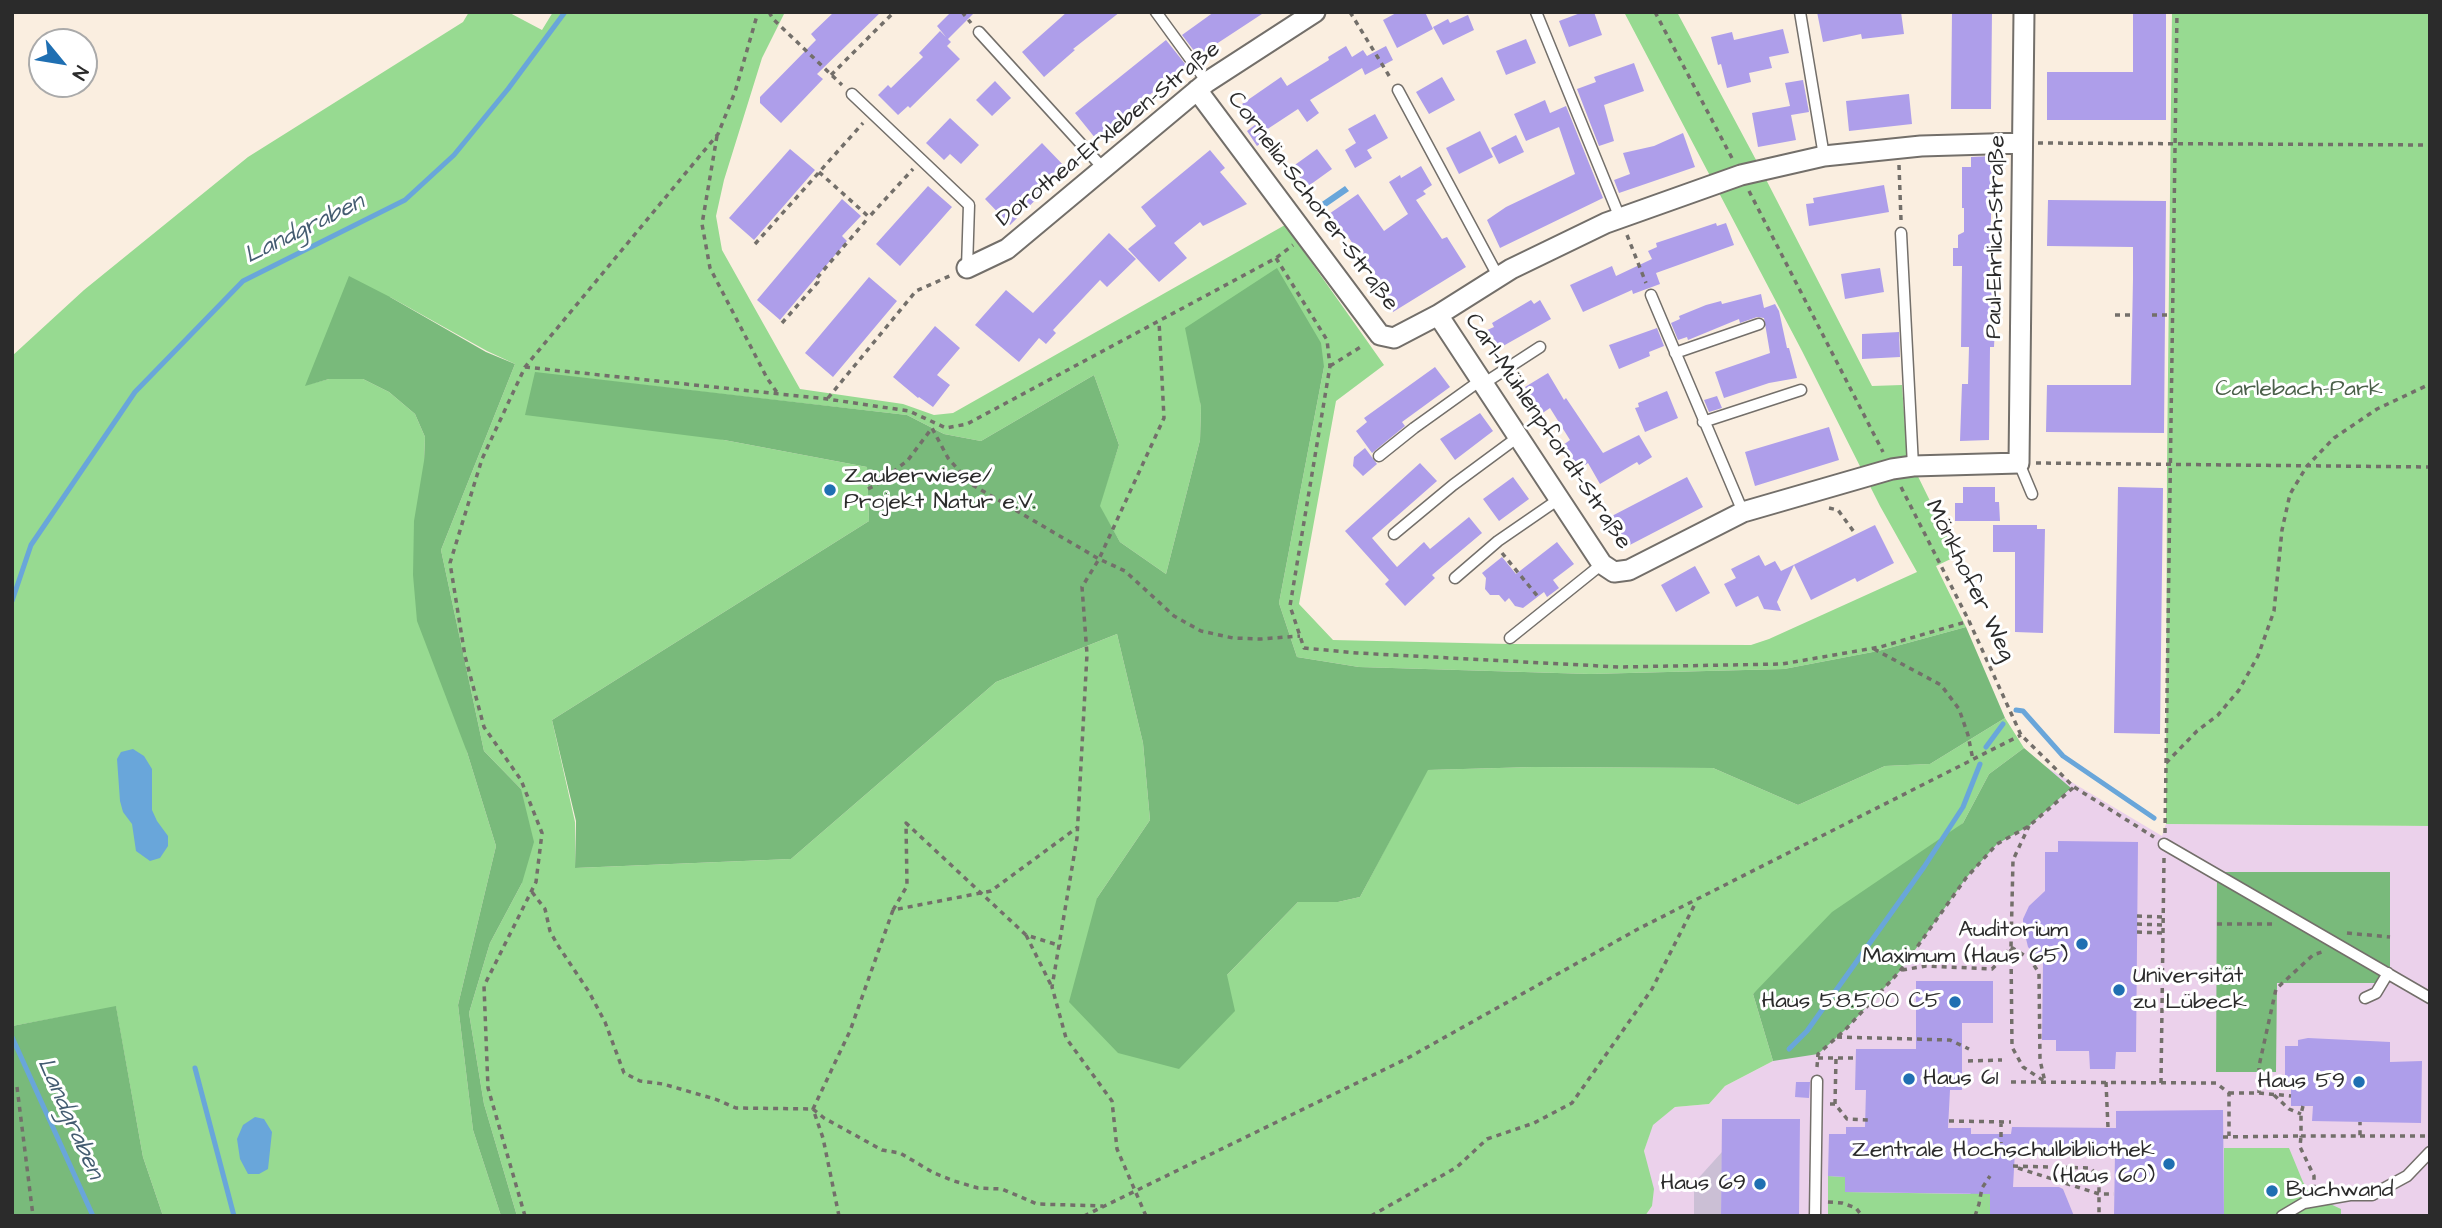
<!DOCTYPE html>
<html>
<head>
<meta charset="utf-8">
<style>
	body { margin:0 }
	#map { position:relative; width:2442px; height:1228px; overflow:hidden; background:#faeee0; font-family:"Architects Daughter",sans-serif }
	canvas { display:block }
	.frame { position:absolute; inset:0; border:14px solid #2b2b2b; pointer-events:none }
	.north { position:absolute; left:28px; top:28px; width:70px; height:70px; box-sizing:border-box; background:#fff; border:2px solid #aaa; border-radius:50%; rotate:120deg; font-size:19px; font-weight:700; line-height:28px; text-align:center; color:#2b2b2b }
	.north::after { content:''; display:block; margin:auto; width:24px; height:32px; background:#1f6fb2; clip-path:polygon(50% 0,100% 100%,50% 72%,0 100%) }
</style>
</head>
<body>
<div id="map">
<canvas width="2442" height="1228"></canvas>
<div class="frame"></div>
<div class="north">N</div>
</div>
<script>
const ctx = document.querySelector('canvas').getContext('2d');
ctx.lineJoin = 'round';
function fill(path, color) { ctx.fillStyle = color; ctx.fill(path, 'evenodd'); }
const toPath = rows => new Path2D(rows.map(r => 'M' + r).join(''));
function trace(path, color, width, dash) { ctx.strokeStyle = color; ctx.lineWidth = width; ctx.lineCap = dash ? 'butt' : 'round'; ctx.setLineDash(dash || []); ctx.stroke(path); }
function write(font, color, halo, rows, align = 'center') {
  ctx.font = font + ' "Architects Daughter",sans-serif'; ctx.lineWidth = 6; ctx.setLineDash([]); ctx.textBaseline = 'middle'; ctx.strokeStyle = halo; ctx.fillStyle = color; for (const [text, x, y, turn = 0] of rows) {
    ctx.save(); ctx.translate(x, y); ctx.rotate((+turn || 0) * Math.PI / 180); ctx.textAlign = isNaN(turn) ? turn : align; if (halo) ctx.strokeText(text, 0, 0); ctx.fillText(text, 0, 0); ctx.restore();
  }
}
fill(toPath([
	[2043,765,2162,836,2166,824,2430,826,2430,1216,1645,1216,1652,1206,1644,1151,1652,1125,1675,1107,1709,1104,1725,1086,1773,1061]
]), '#ebd1eb');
fill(toPath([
	[1722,1152,1721,1216,1694,1216,1694,1183]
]), '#cbbfd5');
fill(toPath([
	[469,12,508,12,542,30,553,12,785,12,762,58,724,180,716,216,722,250,800,389,903,404,934,415,953,413,1285,225,1384,365,1336,401,1299,604,1333,640,1509,644,1751,645,1769,639,1917,572,1880,506,1802,351,1624,12,1677,12,1755,158,1872,386,1902,385,1907,454,1957,556,1936,566,1966,627,1878,651,1784,669,1590,674,1359,667,1297,657,1279,603,1324,367,1198,385,1201,407,1200,440,1166,574,1120,542,1099,506,1119,445,1094,375,981,441,944,434,907,415,536,373,724,440,867,467,869,521,552,720,575,822,575,868,791,859,996,682,1117,634,1143,743,1150,820,1097,898,1227,975,1298,902,1338,902,1360,897,1427,770,1534,767,1713,768,1798,805,1885,766,1930,764,2005,718,2024,748,1989,774,1963,823,1753,994,1773,1061,1725,1086,1709,1104,1675,1107,1653,1125,1644,1151,1654,1189,1652,1206,1645,1216,517,1216,484,1104,469,1013,490,943,522,883,521,789,484,751,441,550,515,364,487,351,390,297,306,385,329,379,363,379,389,392,415,414,425,437,424,461,467,752,496,846,458,1005,473,1130,501,1216,163,1216,143,1157,116,1007,12,1026,12,356,84,290,248,157,463,22],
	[2172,12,2430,12,2430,826,2166,824,2167,464],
	[2224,1148,2289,1148,2303,1182,2311,1195,2341,1209,2341,1216,2224,1216],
	[1828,1176,1845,1177,1845,1192,1970,1194,1990,1176,1990,1216,1828,1216]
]), '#97da91');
fill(toPath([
	[1277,268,1321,343,1324,367,1279,603,1297,657,1359,667,1590,674,1784,669,1878,651,1966,627,2005,718,1930,764,1885,766,1798,805,1713,768,1534,767,1428,770,1360,897,1338,902,1298,902,1227,975,1235,1011,1179,1069,1118,1053,1069,1002,1097,898,1150,820,1143,743,1117,634,996,682,791,859,575,868,576,821,552,720,869,521,867,467,724,440,525,415,535,372,907,415,944,434,981,441,1094,375,1119,445,1100,506,1120,542,1166,574,1200,440,1201,407,1185,328],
	[349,276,390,297,486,352,515,364,441,550,484,751,521,789,534,842,522,883,490,943,469,1013,484,1104,517,1216,501,1216,473,1130,458,1005,496,846,467,752,417,621,413,575,414,521,424,461,425,437,415,414,389,392,363,379,329,379,305,386],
	[2024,748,2071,788,2029,826,1997,844,1966,878,1900,971,1845,1030,1818,1054,1773,1061,1753,994,1832,912,1963,823,1989,774],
	[2217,872,2390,872,2390,983,2277,983,2276,1072,2216,1072],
	[116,1006,143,1157,163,1216,12,1216,12,1026]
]), '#79ba7b');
fill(toPath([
	[1345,186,1349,191,1320,211,1316,206],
	[133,749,144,756,152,769,152,810,157,821,168,836,168,846,160,858,150,861,136,851,132,824,123,812,120,801,117,759,121,752],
	[255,1117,264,1119,272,1132,268,1169,259,1174,248,1174,240,1159,237,1139,243,1125]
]), '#69a6da');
trace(toPath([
	[12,601,31,545,135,392,243,281,405,200,454,155,508,89,565,12],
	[2016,710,2023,711,2063,756,2154,818],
	[1986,747,2003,724],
	[12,1037,93,1216],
	[1789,1049,1807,1031,1924,867,1963,807,1980,764],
	[195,1068,234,1216]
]), '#69a6da', 5);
fill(toPath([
	[834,12,881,12,817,74,823,79,781,123,760,103,760,97,816,40,811,34],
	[951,12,975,12,948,39,951,42,947,46,960,59,910,108,908,106,898,115,878,95,888,85,891,88,923,57,919,53,940,31,946,37,937,26],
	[1067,12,1120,12,1073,49,1075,50,1044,77,1022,52],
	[1214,12,1265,12,1198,56,1182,35],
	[1398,12,1425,12,1433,29,1397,48,1383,20],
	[1583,12,1594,12,1602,35,1569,47,1559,21],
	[1817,12,1901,12,1904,34,1862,39,1861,34,1823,42],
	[1952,12,1992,12,1991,109,1951,109],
	[2133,12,2166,12,2166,120,2047,120,2047,72,2133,72],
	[1468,15,1474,30,1443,45,1433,27,1448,19,1450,23],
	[1783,29,1789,53,1769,57,1772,68,1749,73,1751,82,1727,88,1721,64,1718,65,1711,37,1732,32,1734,40],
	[1526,39,1536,63,1506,75,1496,51],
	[1166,40,1186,65,1096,139,1075,113],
	[1346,46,1352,57,1363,50,1367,56,1386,46,1393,60,1365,75,1362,68,1310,100,1319,113,1307,122,1298,109,1266,130,1271,136,1257,146,1247,131,1256,124,1242,104,1281,77,1287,86,1329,60,1328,57],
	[1634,63,1644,91,1604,105,1614,141,1599,146,1577,89,1596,82,1594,77],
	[1442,77,1455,100,1429,114,1416,92],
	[1803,80,1809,112,1791,115,1796,140,1758,147,1752,113,1790,106,1785,83],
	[995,81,1011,98,992,116,976,100],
	[1909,94,1912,124,1849,131,1846,101],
	[1545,100,1550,113,1566,106,1603,198,1500,248,1487,220,1506,207,1575,174,1559,127,1526,141,1514,114],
	[1375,114,1388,138,1367,150,1372,158,1355,168,1345,150,1356,143,1348,129],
	[950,118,979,145,961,164,950,154,944,160,926,143],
	[1480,131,1493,157,1459,174,1446,148],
	[1683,133,1695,167,1619,193,1614,180,1630,174,1623,153,1654,146],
	[1516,135,1524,152,1499,164,1491,148],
	[1042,143,1067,169,1010,225,985,199],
	[790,149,815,170,754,240,729,218],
	[1317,149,1332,169,1307,187,1292,167],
	[1210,150,1225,168,1220,172,1247,204,1203,226,1200,222,1174,243,1187,258,1159,282,1128,249,1156,226,1141,207],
	[1992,156,1990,277,1995,277,1995,326,1994,347,1990,347,1989,440,1960,441,1962,384,1968,384,1969,347,1961,347,1962,266,1953,266,1953,248,1958,248,1958,235,1964,232,1964,208,1962,208,1962,167,1971,167,1971,157],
	[1421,166,1432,185,1423,191,1426,194,1416,200,1442,239,1447,237,1466,267,1393,312,1373,282,1377,280,1349,238,1344,241,1326,216,1358,194,1384,231,1408,214,1389,182,1400,175,1401,178],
	[1884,185,1889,212,1809,226,1806,204,1814,203,1813,198],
	[928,186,952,207,900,266,876,244],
	[842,199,861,216,842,236,847,241,780,320,757,300],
	[2048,200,2166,201,2164,433,2046,432,2047,385,2131,385,2133,279,2133,247,2047,246],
	[1716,223,1717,226,1726,223,1734,245,1656,273,1660,284,1633,294,1632,290,1583,312,1570,285,1612,266,1616,276,1652,259,1648,251,1657,247,1656,243],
	[1109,233,1136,259,1107,287,1100,280,1053,330,1056,333,1046,344,1039,338,1019,362,975,325,1006,290,1033,313],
	[1880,268,1884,292,1845,299,1841,274],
	[869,277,897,301,833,377,805,353],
	[1761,294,1764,308,1775,304,1779,311,1787,348,1789,348,1797,378,1769,383,1724,398,1715,372,1770,353,1764,318,1757,317,1740,323,1739,319,1688,340,1687,337,1678,340,1671,323,1680,319,1679,316,1706,305,1721,301,1722,304],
	[1531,300,1534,304,1540,300,1551,319,1496,350,1485,331,1494,327,1492,323],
	[935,326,960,348,937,375,950,385,933,407,919,397,918,398,893,377],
	[1657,328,1664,346,1649,352,1650,356,1619,369,1609,345],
	[1899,332,1900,357,1862,359,1862,334],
	[1435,367,1450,387,1402,422,1405,426,1372,453,1356,431,1367,422,1364,418],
	[1548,373,1564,400,1566,398,1603,453,1639,435,1652,457,1639,465,1637,462,1600,484,1588,463,1575,472,1559,448,1570,440,1550,408,1541,414,1525,387],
	[1667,391,1678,418,1645,432,1635,408,1639,407,1638,403],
	[1717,396,1722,408,1709,412,1704,400],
	[1480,413,1493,431,1455,460,1440,439],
	[1829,427,1839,460,1755,486,1745,452],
	[1365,448,1377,464,1363,476,1353,466,1354,457],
	[1420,463,1437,481,1372,538,1397,567,1424,542,1430,549,1469,517,1482,533,1432,575,1435,578,1405,606,1385,584,1389,580,1345,531],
	[1513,477,1529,499,1499,521,1483,499],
	[1687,477,1703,507,1624,548,1608,518],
	[1963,487,1995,487,1995,502,1999,502,2000,521,1955,521,1955,503,1963,503],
	[2118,487,2163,488,2160,734,2114,733],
	[1875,525,1894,563,1857,582,1855,578,1811,600,1794,565,1777,602,1781,611,1764,609,1758,596,1736,607,1724,584,1736,578,1731,569,1759,555,1765,566,1775,561,1781,571],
	[1993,525,2037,525,2037,529,2045,529,2043,633,2015,632,2015,552,1993,552],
	[1557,542,1574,564,1553,580,1559,588,1547,597,1544,592,1523,608,1515,606,1509,598,1505,602,1499,595,1490,595,1485,589,1486,578,1482,573,1502,557,1516,574],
	[1695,566,1710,593,1676,612,1661,585],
	[2058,841,2138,842,2136,1052,2116,1052,2115,1069,2090,1069,2089,1051,2056,1051,2056,1040,2042,1040,2043,963,2028,947,2023,926,2023,919,2029,906,2045,891,2045,852,2058,852],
	[1916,981,1993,981,1993,1023,1962,1023,1962,1090,1950,1090,1948,1128,1971,1128,1971,1134,2011,1134,2012,1127,2116,1128,2116,1111,2223,1110,2224,1216,2114,1216,2115,1153,2015,1151,2013,1187,2059,1187,2063,1189,2074,1216,1990,1216,1990,1194,1845,1192,1845,1177,1828,1176,1829,1134,1846,1134,1846,1127,1865,1127,1866,1090,1855,1090,1856,1049,1916,1049],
	[2308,1038,2390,1042,2390,1062,2422,1061,2421,1123,2312,1121,2313,1106,2291,1106,2291,1088,2285,1088,2285,1046,2298,1046,2298,1040],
	[1796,1082,1810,1082,1809,1098,1795,1097],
	[1722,1119,1800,1119,1799,1216,1721,1216]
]), '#ae9eea');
const lane = toPath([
	[1156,12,1207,82],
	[1536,12,1620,218],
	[1800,12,1824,156],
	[979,32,1103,168],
	[1398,90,1499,278],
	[852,94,969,205,967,268],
	[1901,233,1913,466],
	[1651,295,1743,512],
	[1675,353,1759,324],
	[1483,384,1540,347],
	[1703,422,1801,390],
	[1379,456,1414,428,1481,380],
	[2019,463,2032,494],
	[1394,534,1453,485,1518,437],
	[1455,578,1498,541,1559,499],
	[1510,638,1602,564],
	[2164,844,2430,998],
	[2365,998,2376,993,2388,973],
	[1815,1216,1817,1081],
	[2282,1216,2304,1203,2350,1195,2372,1195,2407,1176,2430,1152]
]);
const street = toPath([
	[1197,90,1380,335,1394,338,1438,315,1511,269,1606,223,1741,175,1824,156,1921,146,2022,143],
	[967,268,1007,249,1207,82,1315,12],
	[1438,315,1602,564,1614,572,1629,570,1743,512,1892,469,1913,466,2019,463,2024,12]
]);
trace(lane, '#736f6a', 13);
trace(street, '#736f6a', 23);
trace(toPath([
	[769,12,773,19,842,85],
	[962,12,971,23],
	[1350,12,1391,79],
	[1655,12,1733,160],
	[831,75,894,12],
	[717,136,702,224,710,268,767,378,778,394],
	[2038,143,2430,145],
	[1899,165,1901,220],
	[819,172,869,217,913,169],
	[1749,191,1883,452],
	[1627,235,1646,283],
	[755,244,863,123],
	[1276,258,1327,340,1330,366,1290,606,1304,648,1357,653,1619,667,1782,664,1880,647,1969,621],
	[2115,315,2132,315],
	[2152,315,2172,315],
	[782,323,818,282,816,279,869,217],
	[1330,366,1364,345],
	[525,367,827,399,909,411,946,428,967,424,1276,258,1293,245],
	[828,398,916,291,952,275],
	[2036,463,2430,467],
	[1901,487,1969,621,2021,735,2074,787,2154,837],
	[868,489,879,483,908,460,932,428,948,458,971,484,1099,559,1125,571,1174,616,1201,631,1233,638,1261,639,1300,636],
	[1829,508,1838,510,1854,532],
	[1502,553,1539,598],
	[1874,649,1941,685,1959,709,1968,735,1973,760],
	[2166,763,2197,731,2218,715,2239,690,2258,656,2274,611,2282,530,2290,494,2307,466,2334,438,2377,409,2430,384],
	[2165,833,2177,12],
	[532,892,545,909,550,931,557,944,589,992,605,1022,624,1073,640,1081,663,1084,715,1099,736,1108,813,1109,824,1118,882,1150,900,1153,934,1173,954,1181,978,1188,1002,1189,1037,1204,1103,1206],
	[893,910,907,886,906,823,1026,935,1061,946],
	[2137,916,2162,917],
	[2137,924,2162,925],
	[2217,924,2273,924],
	[2137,932,2162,933],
	[2347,933,2390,937],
	[1026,935,1051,985],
	[2011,947,2030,959,2039,973,2040,1060,2045,1082],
	[2011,949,2012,1047,2023,1067,2044,1081],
	[1902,970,1926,966,1992,969,2002,959,2011,947,2013,860,2029,826],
	[1837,1037,1950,1040,1969,1049],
	[1818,1058,1856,1058],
	[1968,1061,2002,1060],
	[1817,1067,1818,1054,1845,1030,1900,971,1966,878,1997,844,2029,826,2074,787],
	[2011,1082,2216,1083,2229,1093,2229,1136],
	[2106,1082,2108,1128],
	[2161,1083,2164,858],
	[17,1087,33,1216],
	[2229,1093,2259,1093,2291,1096],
	[2259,1093,2259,1066,2276,989,2313,955,2322,952],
	[2274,1095,2289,1109,2301,1114],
	[1830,1104,1835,1104,1847,1119,1870,1120],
	[1835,1104,1836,1058],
	[2303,1106,2301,1114,2301,1136,2360,1136,2360,1122],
	[1949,1121,2011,1122],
	[2001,1122,2001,1143],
	[2360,1136,2430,1136],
	[2223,1137,2301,1136,2300,1147,2314,1176,2314,1189],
	[2013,1166,2090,1168,2099,1177,2099,1216],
	[2018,1168,2099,1194,2114,1194],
	[1828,1202,1842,1203,1856,1208,1862,1216],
	[525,1216,488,1088,484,986,536,882,542,833,521,780,484,727,465,656,450,563,482,459,525,367,718,134,735,92,758,12],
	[839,1216,823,1138,813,1109,850,1031,893,910,991,891,1078,827],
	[1084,1216,1406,1059,1638,929,2021,735],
	[1146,1216,1117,1149,1112,1101,1066,1038,1052,987,1077,838,1087,654,1082,587,1099,559,1164,418,1159,321],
	[1371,1216,1457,1167,1487,1139,1534,1123,1572,1103,1652,989,1696,902],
	[1975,1216,1979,1204,1982,1188,1990,1176]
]), '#736f6a', 3.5, [5, 5]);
trace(lane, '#fff', 10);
trace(street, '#fff', 19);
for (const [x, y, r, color] of [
	[830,490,7,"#1f6fb2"],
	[2082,944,7,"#1f6fb2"],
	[2119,990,7,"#1f6fb2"],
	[1955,1002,7,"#1f6fb2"],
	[1909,1079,7,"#1f6fb2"],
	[2359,1082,7,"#1f6fb2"],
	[2169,1164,7,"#1f6fb2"],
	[1760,1184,7,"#1f6fb2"],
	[2272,1191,7,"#1f6fb2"]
]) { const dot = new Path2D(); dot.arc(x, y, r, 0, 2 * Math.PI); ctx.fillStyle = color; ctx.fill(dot); trace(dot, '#fff', 2.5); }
write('23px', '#2b2b2b', '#fff', [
	["Dorothea-Erxleben-Straße",1109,135,-39],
	["Cornelia-Schorer-Straße",1312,202,53],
	["Paul-Ehrlich-Straße",1997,237,-89],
	["Carl-Mühlenpfordt-Straße",1547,432,56],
	["Mönkhofer Weg",1969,581,64]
]);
write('23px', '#4b604a', '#fff', [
	["Carlebach-Park",2299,390]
]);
write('23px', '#2b2b2b', '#fff', [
	["Zauberwiese/",844,477,"left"],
	["Projekt Natur e.V.",844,503,"left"],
	["Auditorium",2068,931],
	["Maximum (Haus 65)",2068,957],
	["Universität",2133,977,"left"],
	["zu Lübeck",2133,1003,"left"],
	["Haus 58.500 C5",1941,1002],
	["Haus 61",1923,1079,"left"],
	["Haus 59",2345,1082],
	["Zentrale Hochschulbibliothek",2155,1151],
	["(Haus 60)",2155,1177],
	["Haus 69",1746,1184],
	["Buchwand",2286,1191,"left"]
], 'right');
write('italic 24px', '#445c71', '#fff', [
	["Landgraben",305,230,-26],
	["Landgraben",69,1119,66]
]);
</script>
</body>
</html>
